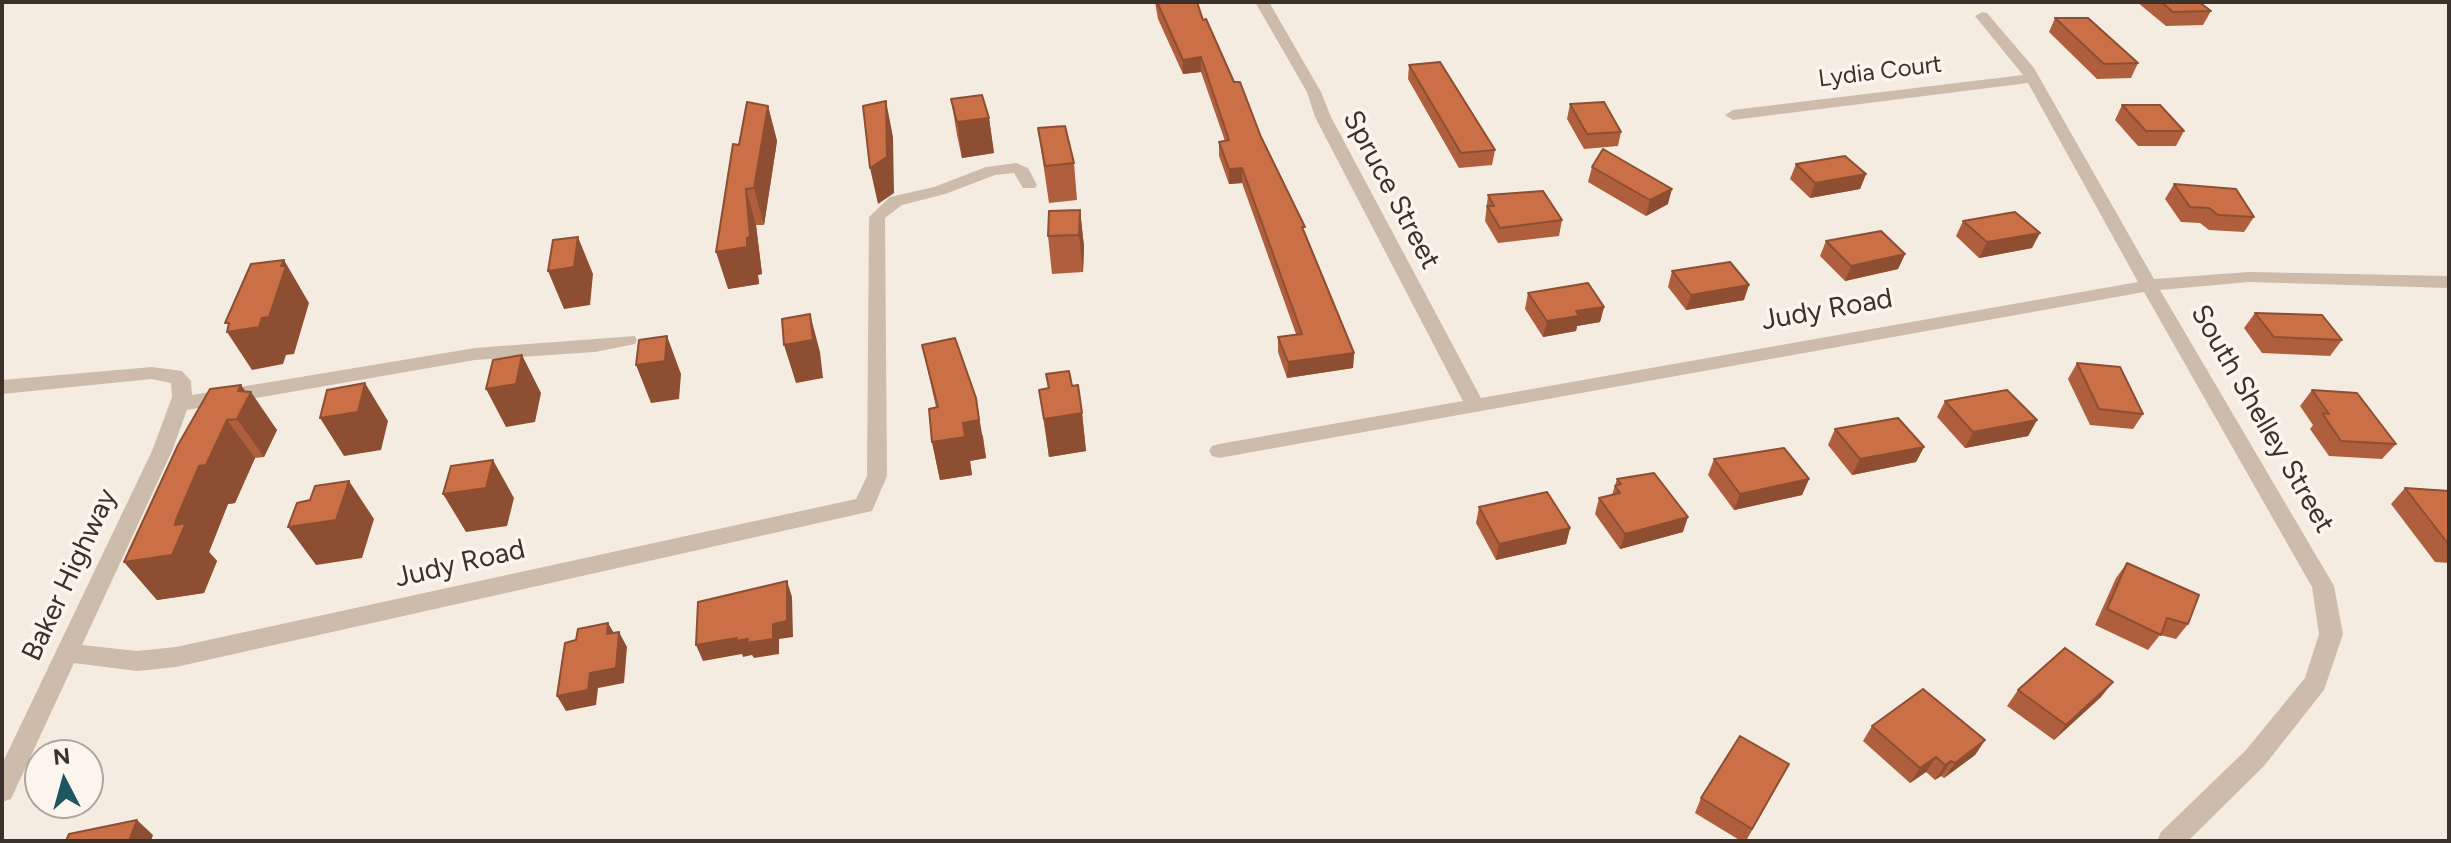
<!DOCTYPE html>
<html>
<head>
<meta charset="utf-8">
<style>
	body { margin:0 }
	#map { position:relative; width:2451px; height:843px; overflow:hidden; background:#f4ece0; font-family:Figtree,sans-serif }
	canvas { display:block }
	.frame { position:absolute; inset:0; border:4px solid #3b302a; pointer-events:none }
	.north { position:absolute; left:24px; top:739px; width:80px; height:80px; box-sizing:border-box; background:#fbf5ed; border:2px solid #aea69f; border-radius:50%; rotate:354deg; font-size:22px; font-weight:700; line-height:32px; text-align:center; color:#3b302a }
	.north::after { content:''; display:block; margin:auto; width:28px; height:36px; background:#1d575f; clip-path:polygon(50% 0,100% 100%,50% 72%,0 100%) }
</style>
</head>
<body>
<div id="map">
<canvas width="2451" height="843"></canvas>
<div class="frame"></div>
<div class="north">N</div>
</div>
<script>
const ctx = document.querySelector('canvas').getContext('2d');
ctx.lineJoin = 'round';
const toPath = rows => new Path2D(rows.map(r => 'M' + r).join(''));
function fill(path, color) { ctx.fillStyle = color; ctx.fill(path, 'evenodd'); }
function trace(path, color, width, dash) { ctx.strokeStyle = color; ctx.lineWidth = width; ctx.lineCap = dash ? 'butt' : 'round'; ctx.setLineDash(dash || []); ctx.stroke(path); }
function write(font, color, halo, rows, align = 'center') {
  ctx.font = font + ' Figtree,sans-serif'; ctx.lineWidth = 7; ctx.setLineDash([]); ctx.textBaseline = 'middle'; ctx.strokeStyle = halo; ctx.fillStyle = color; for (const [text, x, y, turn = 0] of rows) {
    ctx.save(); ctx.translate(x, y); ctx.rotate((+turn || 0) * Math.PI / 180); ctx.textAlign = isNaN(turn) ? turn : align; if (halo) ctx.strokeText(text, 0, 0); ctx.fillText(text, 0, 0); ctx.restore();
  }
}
fill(toPath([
	[1255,2,1269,2,1321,92,1331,117,1481,398,2138,282,2028,83,1733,120,1725,115,1733,110,2023,75,1975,16,1982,12,1987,13,2034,68,2154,279,2249,272,2449,276,2449,288,2249,282,2160,290,2334,586,2343,634,2324,690,2264,766,2188,841,2157,841,2161,832,2246,750,2305,678,2319,634,2312,587,2144,292,1219,458,1212,456,1209,451,1212,446,1219,444,1463,401,1315,117,1307,92,1255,2],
	[1016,163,1028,168,1037,185,1035,188,1023,188,1014,173,995,175,945,194,902,205,885,218,887,476,872,511,176,667,137,671,74,663,11,799,2,802,2,764,152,451,172,397,171,383,152,379,2,394,2,380,152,367,182,371,191,381,192,395,475,348,635,336,637,340,635,344,595,352,475,360,187,410,172,451,82,645,137,651,176,647,856,499,867,476,869,217,890,197,934,187,986,167,1016,163]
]), '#cdbcab');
fill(toPath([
	[1155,2,1197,2,1203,20,1261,137,1305,233,1354,353,1353,368,1287,378,1278,352,1278,337,1296,334,1242,183,1229,184,1219,156,1219,142,1225,141,1201,72,1183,74,1158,19],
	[2137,2,2199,2,2211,11,2203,25,2166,26],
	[2055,18,2138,63,2131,78,2097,79,2049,32],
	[1409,65,1495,150,1492,165,1459,168,1408,79],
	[951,99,989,118,994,153,962,158,957,135],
	[1570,104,1621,132,1618,146,1584,149,1567,119],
	[2122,105,2184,131,2176,146,2138,146,2115,120],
	[768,106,777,141,764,225,756,225,762,274,758,275,759,284,728,289,739,145],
	[1038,128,1074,163,1077,200,1049,203],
	[1796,164,1866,174,1860,189,1810,198,1790,179],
	[1592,167,1668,204,1646,216,1588,182],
	[2174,184,2254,217,2244,232,2209,230,2200,223,2181,222,2165,199],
	[1488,195,1562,220,1559,236,1498,243,1485,221],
	[1080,210,1084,247,1083,272,1052,274,1048,236],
	[1963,221,2032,248,1979,258,1956,236],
	[1826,241,1905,254,1898,269,1845,281,1820,256],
	[1672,271,1744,300,1686,310,1668,287],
	[1528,293,1604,307,1600,322,1577,326,1576,331,1543,337,1525,309],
	[2255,313,2342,340,2330,356,2262,353,2244,328],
	[922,345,983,436,986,458,970,461,972,475,940,480,932,442,936,407],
	[2077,363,2143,414,2133,429,2090,425,2068,379],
	[1046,374,1072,386,1082,413,1086,451,1049,457,1039,390,1048,388],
	[2312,390,2396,444,2382,459,2329,456,2310,429,2313,425,2300,406],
	[246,392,277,430,264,457,255,458,235,503,228,504,209,552,217,561,204,593,157,600,124,562],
	[1945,401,2037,420,2028,436,1965,448,1937,417],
	[1835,429,1924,447,1916,462,1852,475,1828,445],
	[1714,459,1809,479,1802,495,1734,510,1708,475],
	[1617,479,1683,532,1620,549,1595,514,1599,498,1612,495],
	[2405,488,2449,491,2449,563,2435,562,2391,504],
	[1479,507,1570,528,1566,544,1496,560,1476,523],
	[2127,563,2188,624,2176,639,2160,635,2148,650,2095,625,2116,578],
	[2018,690,2101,697,2054,740,2007,706],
	[1872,726,1985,740,1975,755,1944,778,1941,776,1935,780,1926,772,1910,783,1863,741],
	[1789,764,1746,841,1741,841,1695,813,1701,798]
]), '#af5f3d');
fill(toPath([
	[1201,57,1201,72,1183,74,1183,60],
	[886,101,893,137,894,193,878,204,870,168],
	[768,106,777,141,764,225,754,188],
	[989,118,994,153,962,158,957,122],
	[1242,168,1242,183,1229,184,1229,169],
	[1866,174,1860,189,1810,198,1815,183],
	[746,189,756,225,762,274,758,275,759,284,728,289,716,252],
	[1672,189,1668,204,1646,216,1650,200],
	[1080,210,1084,247,1083,272,1079,235],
	[2040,233,2032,248,1979,258,1987,242],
	[578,237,593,274,590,305,564,309,548,271],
	[1905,254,1898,269,1845,281,1851,266],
	[284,260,309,303,294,354,286,355,283,364,252,370,227,332,281,266],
	[1749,285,1744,300,1686,310,1691,295],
	[1604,307,1600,322,1577,326,1576,331,1543,337,1547,321,1576,311],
	[810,314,820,352,823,378,796,383,784,345],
	[667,336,681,374,679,399,651,403,636,365],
	[1354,353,1353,368,1287,378,1288,362],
	[522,355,541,393,535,422,506,427,486,389],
	[365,383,388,421,381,450,344,456,320,418],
	[241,385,249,396,251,392,277,430,264,457,237,419,238,391],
	[976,398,986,458,970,461,972,475,940,480,932,442,963,423],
	[1082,413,1086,451,1049,457,1044,419],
	[227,420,255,458,235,503,228,504,209,552,217,561,204,593,157,600,124,562,175,525,199,466],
	[2037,420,2028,436,1965,448,1973,432],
	[1924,447,1916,462,1852,475,1860,459],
	[493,460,514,498,507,526,466,532,443,494],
	[1809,479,1802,495,1734,510,1740,494],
	[349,481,374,519,362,558,316,565,288,527],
	[1688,517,1683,532,1620,549,1625,534],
	[1570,528,1566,544,1496,560,1499,544],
	[787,581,792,597,793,637,779,639,779,654,754,658,752,655,743,657,742,654,703,661,696,645,773,624],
	[608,623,617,638,607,634],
	[619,632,627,647,624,683,598,688,596,705,566,711,557,696,590,673],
	[2113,682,2101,697,2054,740,2066,725],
	[1985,740,1975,755,1944,778,1955,763],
	[1936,757,1926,772,1910,783,1920,768],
	[1951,761,1941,776,1935,780,1945,765],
	[137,820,153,835,151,841,129,841]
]), '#8e4e32');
const building = toPath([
	[1157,2,1197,2,1203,20,1206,19,1234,82,1240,82,1261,137,1305,227,1302,227,1354,353,1288,362,1278,337,1302,334,1242,168,1229,169,1219,142,1229,140,1201,57,1183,60,1157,2],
	[2161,2,2199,2,2211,11,2173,12,2161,2],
	[2055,18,2088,18,2138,63,2104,64,2055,18],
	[1440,62,1495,150,1461,153,1409,65,1440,62],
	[982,95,989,118,957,122,951,99,982,95],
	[886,101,887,157,870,168,863,106,886,101],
	[747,102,768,106,754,188,746,189,750,237,747,238,747,247,716,252,733,144,739,145,747,102],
	[1604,102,1621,132,1587,134,1570,104,1604,102],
	[2122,105,2160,105,2184,131,2146,131,2122,105],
	[1065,126,1074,163,1045,166,1038,128,1065,126],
	[1603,149,1672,189,1650,200,1592,167,1603,149],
	[1845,156,1866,174,1815,183,1796,164,1845,156],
	[2174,184,2236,189,2254,217,2218,215,2209,208,2190,207,2174,184],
	[1543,191,1562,220,1500,228,1487,206,1494,206,1488,195,1543,191],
	[1080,210,1079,235,1048,236,1049,211,1080,210],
	[2015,212,2040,233,1987,242,1963,221,2015,212],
	[1881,231,1905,254,1851,266,1826,241,1881,231],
	[578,237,574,267,548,271,553,240,578,237],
	[284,260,281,266,286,266,269,317,262,318,259,327,227,332,229,323,225,323,251,264,284,260],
	[1730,262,1749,285,1691,295,1672,271,1730,262],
	[1588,283,1604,307,1576,311,1579,316,1547,321,1528,293,1588,283],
	[2255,313,2322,315,2342,340,2274,337,2255,313],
	[810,314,813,340,784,345,782,319,810,314],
	[667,336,665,361,636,365,639,340,667,336],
	[955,338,976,398,979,420,963,423,965,437,932,442,929,409,938,407,922,345,955,338],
	[522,355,516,384,486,389,493,360,522,355],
	[2077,363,2120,367,2143,414,2099,409,2077,363],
	[1069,371,1072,386,1078,385,1082,413,1044,419,1039,390,1049,388,1046,374,1069,371],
	[365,383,358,412,320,418,327,390,365,383],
	[241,385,238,391,251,392,237,419,227,420,206,465,199,466,176,520,175,525,186,523,172,555,124,562,178,445,210,389,241,385],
	[2007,390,2037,420,1973,432,1945,401,2007,390],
	[2312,390,2357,393,2396,444,2341,441,2322,413,2329,414,2312,390],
	[1898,418,1924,447,1860,459,1835,429,1898,418],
	[1784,448,1809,479,1740,494,1714,459,1784,448],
	[493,460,486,488,443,494,451,466,493,460],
	[1654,473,1688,517,1625,534,1599,498,1620,493,1615,486,1621,484,1617,479,1654,473],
	[349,481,336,520,288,527,297,503,310,500,315,486,349,481],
	[2405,488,2449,491,2449,545,2405,488],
	[1547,492,1570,528,1499,544,1479,507,1547,492],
	[2127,563,2199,595,2188,624,2167,618,2161,635,2107,609,2127,563],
	[787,581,787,621,773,624,773,639,747,643,748,639,736,641,737,638,696,645,698,602,787,581],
	[608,623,607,634,619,632,616,668,590,673,588,690,557,696,565,643,576,640,578,629,608,623],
	[2065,648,2113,682,2066,725,2018,690,2065,648],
	[1923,689,1985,740,1955,763,1951,761,1945,765,1936,757,1920,768,1872,726,1923,689],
	[1740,736,1789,764,1752,829,1701,798,1740,736],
	[137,820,129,841,66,841,69,834,137,820]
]);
fill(building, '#cb6f47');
trace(building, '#8e4e32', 2);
write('24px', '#3b302a', '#fbf5ed', [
	["Lydia Court",1880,72,-7]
]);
write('28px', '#3b302a', '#fbf5ed', [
	["Spruce Street",1391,190,62],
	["Judy Road",1827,310,-10],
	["South Shelley Street",2262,419,60],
	["Judy Road",460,564,-13],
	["Baker Highway",70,575,-65]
]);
</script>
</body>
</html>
